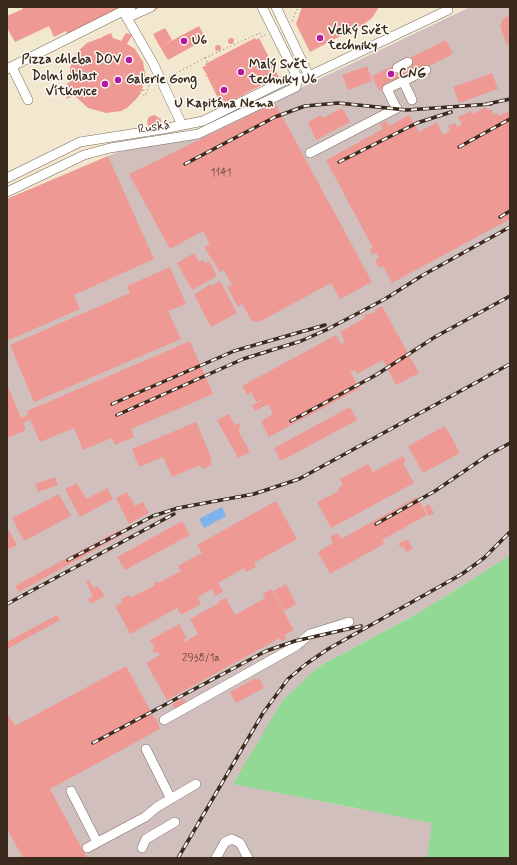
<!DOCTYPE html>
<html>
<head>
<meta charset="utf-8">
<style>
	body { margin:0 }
	#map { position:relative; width:517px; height:865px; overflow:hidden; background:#f2e8cf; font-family:Mynerve,sans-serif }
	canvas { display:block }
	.frame { position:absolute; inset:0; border:8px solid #3b2a1e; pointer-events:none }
</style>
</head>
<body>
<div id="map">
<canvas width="517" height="865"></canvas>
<div class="frame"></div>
</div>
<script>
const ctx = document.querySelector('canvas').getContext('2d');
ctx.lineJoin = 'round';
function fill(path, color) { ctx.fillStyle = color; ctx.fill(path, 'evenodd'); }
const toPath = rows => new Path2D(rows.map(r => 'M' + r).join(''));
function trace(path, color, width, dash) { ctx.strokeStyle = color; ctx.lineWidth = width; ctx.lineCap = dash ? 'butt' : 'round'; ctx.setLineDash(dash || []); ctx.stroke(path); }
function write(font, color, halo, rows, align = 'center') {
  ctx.font = font + ' Mynerve,sans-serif'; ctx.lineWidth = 3; ctx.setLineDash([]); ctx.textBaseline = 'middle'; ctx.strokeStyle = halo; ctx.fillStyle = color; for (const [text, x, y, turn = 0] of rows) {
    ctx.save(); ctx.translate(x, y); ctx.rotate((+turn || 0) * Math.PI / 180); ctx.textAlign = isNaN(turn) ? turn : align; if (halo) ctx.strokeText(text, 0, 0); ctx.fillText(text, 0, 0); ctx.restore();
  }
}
fill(toPath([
	[470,7,510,7,510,553,506,558,420,612,318,667,233,783,359,809,368,778,510,858,7,858,7,199,118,152,200,136]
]), '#d1bfbe');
fill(toPath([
	[510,553,510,858,427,858,432,823,233,784,282,701,318,667,420,612,506,558]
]), '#91d994');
fill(toPath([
	[222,507,226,516,204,528,199,519]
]), '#7eb2ec');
fill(toPath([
	[22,7,132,7,135,13,146,7,161,7,128,23,123,14,70,39,66,31,54,37,49,26,15,42,7,28,7,16,23,9],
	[302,7,379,7,372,18,364,24,310,52,296,24],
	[510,14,510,44,507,45,500,26,503,19],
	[199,26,206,39,168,60,160,47],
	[165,28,172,40,160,47,153,34],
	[111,33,113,38,121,41,126,33,132,35,127,44,135,49,143,62,146,78,142,89,145,91,141,91,138,97,127,108,121,111,106,113,88,108,74,95,67,99,65,94,69,92,67,84,70,81,70,68,76,53,87,43,100,38,102,38,102,37],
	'228 41a3 3 0 1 1 6 0a3 3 0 1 1-6 0Z',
	[255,38,256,40,259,38,279,77,268,82,270,85,266,87,265,84,262,85,222,106,207,76,204,77,207,75,202,67,206,66,205,64],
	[446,40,453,54,379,91,372,76],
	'215 48a3 3 0 1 1 6 0a3 3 0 1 1-6 0Z',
	[367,66,372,81,348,90,342,75],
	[492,73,498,89,459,103,453,87],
	[275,103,372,282,340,299,331,283,259,322,252,321,242,304,238,307,227,287,232,285,224,270,220,272,204,247,210,244,203,231,170,249,129,174],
	[486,107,488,110,491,109,494,115,497,113,499,116,510,110,510,219,392,283,383,266,379,268,375,260,379,258,376,253,372,255,370,249,373,248,326,160,383,129,380,124,386,121,389,126,409,115,419,132,437,122,443,135,450,131,448,126,455,123,457,127,462,124,458,117,471,111,472,114],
	[342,108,350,122,316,140,308,122,321,115,323,118],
	[154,115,161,119,162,126,149,129,147,121,149,117],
	[108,156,154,259,74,295,80,309,7,341,7,199],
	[194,253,199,262,203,260,205,263,209,261,217,276,192,290,177,263],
	[170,267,186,304,168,311,181,339,34,402,10,345,130,293,127,286],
	[220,281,237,313,211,327,194,295,210,284,211,286],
	[382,306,419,373,396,385,383,360,357,374,355,370,350,372,360,388,269,437,261,421,273,414,268,404,255,411,252,406,265,398,256,402,251,392,247,395,242,386,336,335,341,344,345,342,340,332,365,318,364,315,376,312,374,310],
	[190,341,213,394,131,429,134,437,115,445,112,438,83,450,74,428,40,442,30,420,23,423,26,430,7,438,7,384,21,418,28,415,27,411],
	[350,407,357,420,281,461,274,448],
	[229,414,235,425,239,423,241,427,238,430,250,452,238,458,217,420],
	[196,422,212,459,210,460,212,465,202,469,200,465,172,477,163,457,139,467,132,449],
	[445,426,460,453,423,473,408,446],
	[403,456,406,461,403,463,414,483,331,528,317,502,339,491,338,488,343,485,340,479,368,464,373,472],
	[55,477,58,485,38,492,35,484],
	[77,483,86,499,107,488,113,499,80,517,65,489],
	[127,492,135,506,143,502,149,513,129,524,116,498],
	[59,494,71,516,24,541,12,518],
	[417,497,427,515,382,540,384,544,330,574,318,552,333,543,330,537,338,533,341,539],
	[276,501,297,539,254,563,256,567,246,572,244,568,218,583,223,592,215,596,212,589,198,597,201,604,181,615,177,608,130,634,115,606,123,602,121,599,129,595,130,598,155,585,154,583,157,581,158,583,181,571,178,566,202,553,197,545],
	[429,504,434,513,429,516,424,507],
	[182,521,190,535,125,570,117,557],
	[7,527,17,545,9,549,7,547],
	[119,530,122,535,19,592,15,586],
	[407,539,413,549,406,552,403,546,401,547,398,544],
	[89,580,94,588,97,586,105,596,90,604,88,599,93,596,86,582],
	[286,584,296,604,284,611,273,591],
	[271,589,294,630,284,635,286,639,281,641,280,638,167,700,146,663,160,655,157,652,154,653,152,650,155,648,150,640,179,624,187,638,183,640,184,642,198,634,190,619,219,603,219,601,226,598,235,615,265,598,263,594],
	[57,615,60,620,7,649,7,642],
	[126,666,155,719,156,718,160,729,50,789,87,858,23,858,7,829,7,717,9,716,15,726],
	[256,678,256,680,259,678,264,688,236,703,230,692],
	[184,698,186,703,175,709,172,704]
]), '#ef9994');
const minor = toPath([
	[262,7,298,79],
	[276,7,309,76],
	[123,11,153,63,182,125],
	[127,18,151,7],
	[12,67,28,100],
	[397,68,408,62],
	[7,69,131,7],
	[403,81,412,100],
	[396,108,387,89,426,70],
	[310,153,397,108],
	[7,178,80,142,163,129,203,121,286,80,298,79,309,76,448,10],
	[7,192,84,155,110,148,198,134,296,87,298,79],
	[164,720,296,646,310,634,349,622],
	[146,749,171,799],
	[71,791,97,842],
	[87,848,145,817,157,807,196,784],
	[142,848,146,839,175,822],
	[216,858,225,842,232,839,240,843,248,858]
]);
trace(minor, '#7b6c5c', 10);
trace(toPath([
	[292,21,298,7],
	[205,58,260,33,262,37,266,34],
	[169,77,205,58,207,62],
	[140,93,145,96,150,83,150,77]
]), '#7b6c5c', 1, [1, 3]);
trace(minor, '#fff', 9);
const rail = toPath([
	[487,104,510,99],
	[459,147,510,119],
	[339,162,417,123,451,112],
	[185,164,275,117,305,106,338,103,407,110,491,104],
	[500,217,510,211],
	[112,404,234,351,325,325],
	[117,415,243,359,301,341,326,330,385,299,423,275,510,227],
	[291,421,376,375,435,337,510,296],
	[376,524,435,491,488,455,510,443],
	[68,560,153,516,178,508,254,494,299,479,510,364],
	[7,604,174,514],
	[93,743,266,651,295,641,361,626],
	[178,858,263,713,288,679,306,664,328,649,462,574,484,558,510,532]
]);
trace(rail, '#3b2a1e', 3.5);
trace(rail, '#fdfcf7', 2, [6]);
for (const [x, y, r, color] of [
	[320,38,4,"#b5179e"],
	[184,41,4,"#b5179e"],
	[129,60,4,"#b5179e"],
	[241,72,4,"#b5179e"],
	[391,74,4,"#b5179e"],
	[118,80,4,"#b5179e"],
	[105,84,4,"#b5179e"],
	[224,90,4,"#b5179e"]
]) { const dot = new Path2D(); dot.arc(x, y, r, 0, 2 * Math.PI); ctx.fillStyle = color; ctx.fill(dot); trace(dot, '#fdfcf7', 1.5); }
write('11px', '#68463c', null, [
	["1141",221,174],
	["2938/1a",201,659]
]);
write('bold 13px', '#3b2a1e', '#fdfcf7', [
	["Velký Svět",328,31],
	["techniky",328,46],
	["U6",192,41],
	["Pizza chleba DOV",121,60,"right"],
	["Malý Svět",249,65],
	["techniky U6",249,80],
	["CNG",399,74],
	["Dolní oblast",97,77,"right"],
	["Vítkovice",97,92,"right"],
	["Galerie Gong",126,80],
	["U Kapitána Nema",224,104,"center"]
], 'left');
write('13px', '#3b2a1e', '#fdfcf7', [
	["Ruská",154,128,-9]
]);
</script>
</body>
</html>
